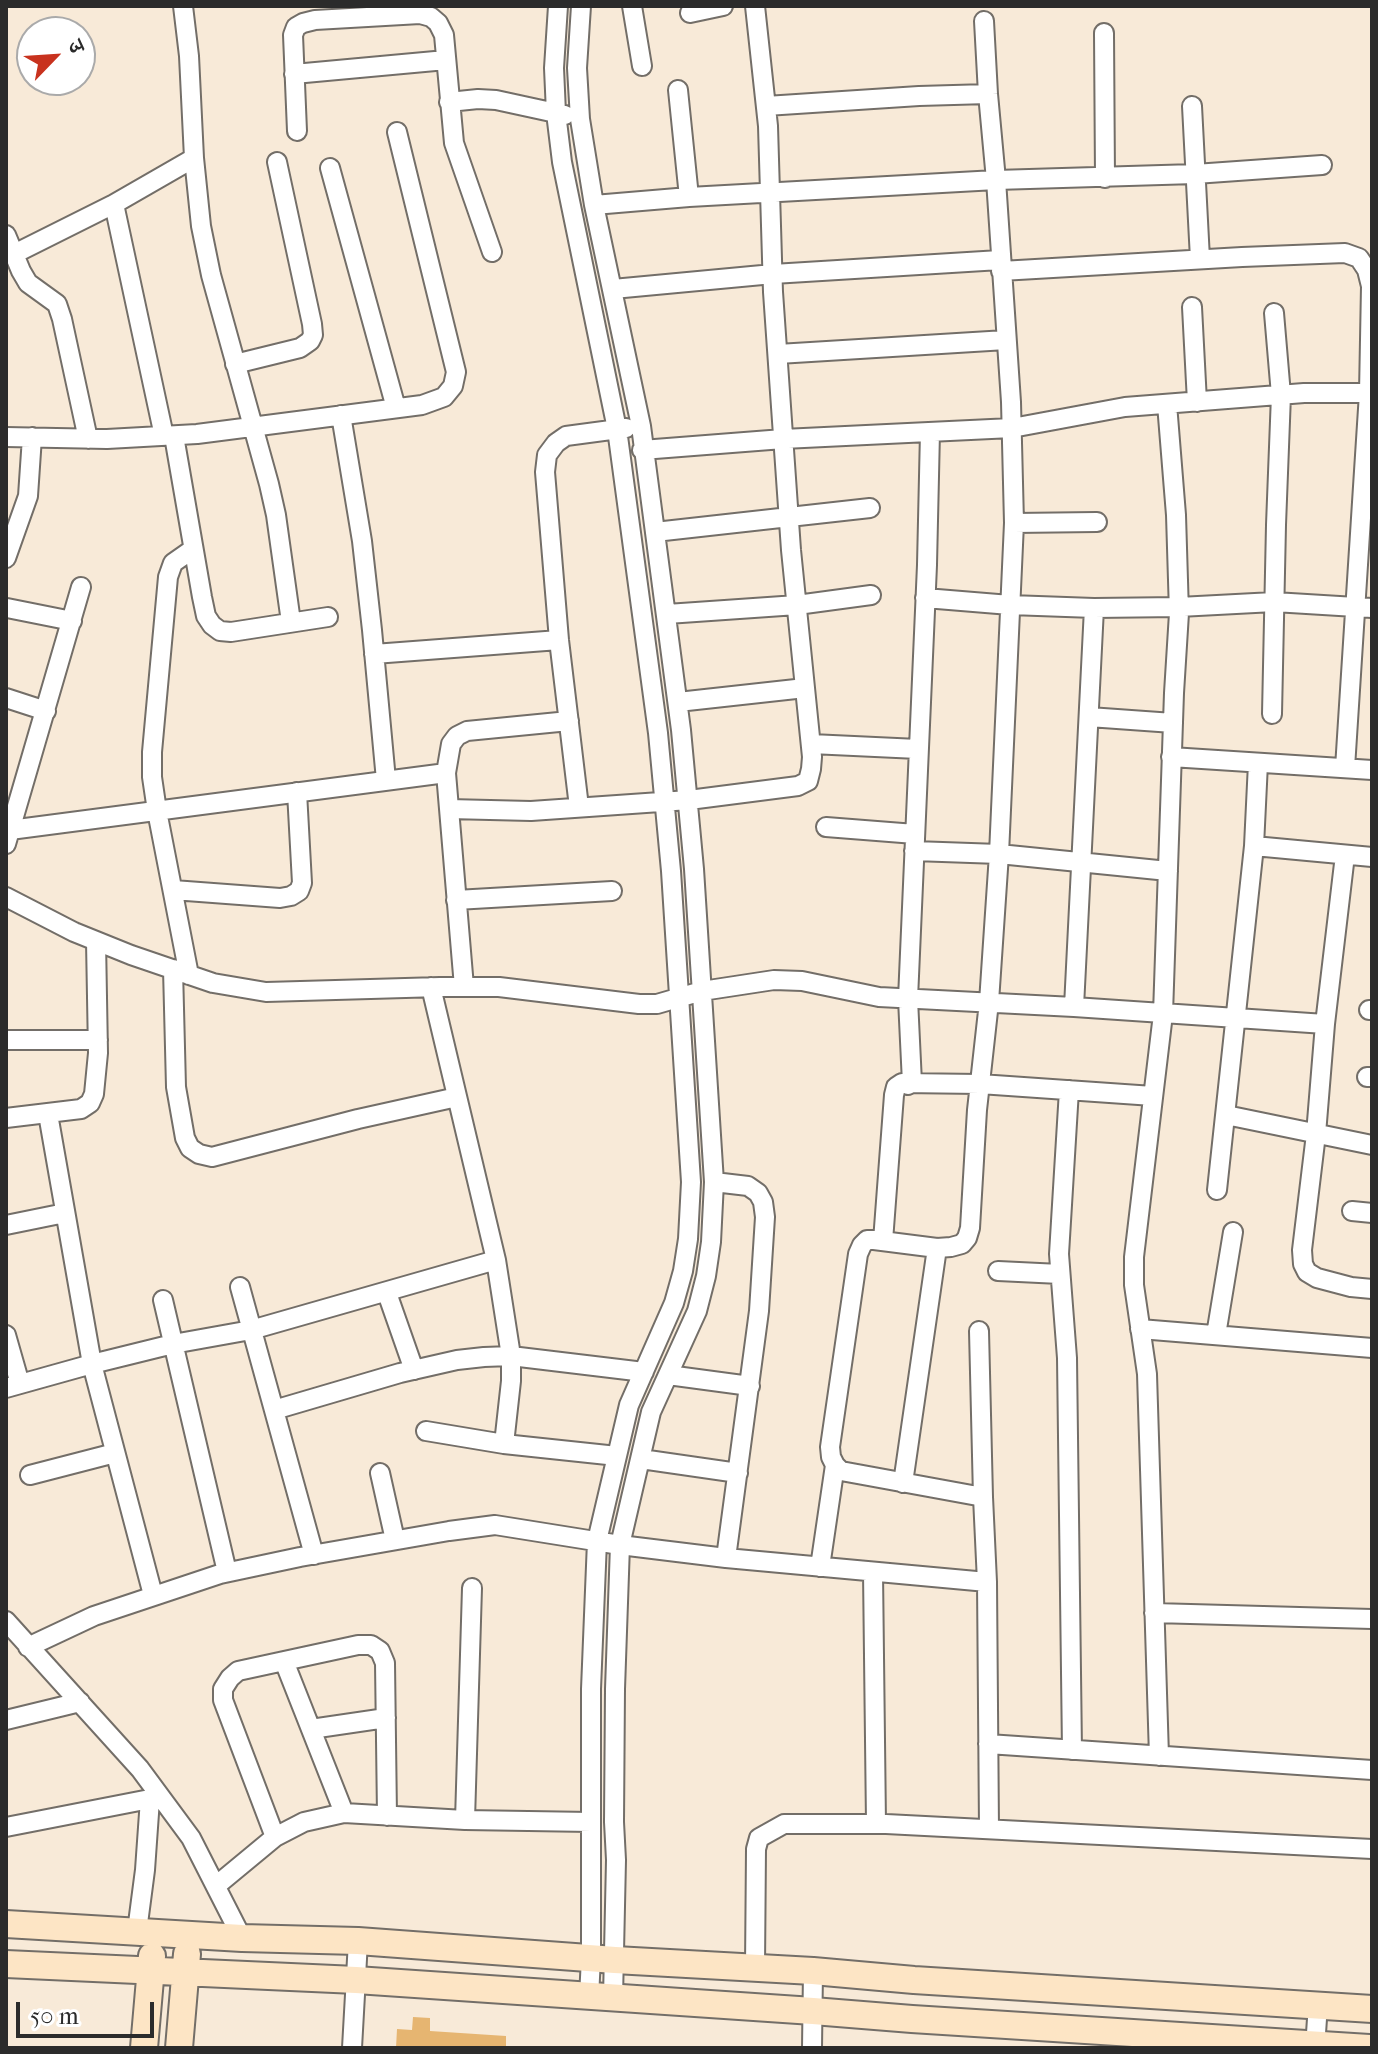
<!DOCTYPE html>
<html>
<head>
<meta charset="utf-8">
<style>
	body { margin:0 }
	#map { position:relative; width:1378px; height:2054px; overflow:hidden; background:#f8ead8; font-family:"IM FELL French Canon","Noto Serif Devanagari",serif }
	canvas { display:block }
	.frame { position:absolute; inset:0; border:8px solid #2b2b2b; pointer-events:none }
	.north { position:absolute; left:16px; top:16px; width:80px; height:80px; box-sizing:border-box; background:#fff; border:2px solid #aaa; border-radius:50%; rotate:65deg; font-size:22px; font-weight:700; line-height:32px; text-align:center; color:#2b2b2b }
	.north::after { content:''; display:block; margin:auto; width:28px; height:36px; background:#c8321e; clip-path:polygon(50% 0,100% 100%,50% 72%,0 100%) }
	.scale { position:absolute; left:16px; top:2002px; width:138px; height:36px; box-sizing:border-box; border:4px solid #2b2b2b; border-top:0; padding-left:10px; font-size:24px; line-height:28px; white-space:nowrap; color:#2b2b2b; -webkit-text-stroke:6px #fff; paint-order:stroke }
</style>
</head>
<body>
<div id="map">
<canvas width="1378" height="2054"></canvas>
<div class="frame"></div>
<div class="north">उ</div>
<div class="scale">50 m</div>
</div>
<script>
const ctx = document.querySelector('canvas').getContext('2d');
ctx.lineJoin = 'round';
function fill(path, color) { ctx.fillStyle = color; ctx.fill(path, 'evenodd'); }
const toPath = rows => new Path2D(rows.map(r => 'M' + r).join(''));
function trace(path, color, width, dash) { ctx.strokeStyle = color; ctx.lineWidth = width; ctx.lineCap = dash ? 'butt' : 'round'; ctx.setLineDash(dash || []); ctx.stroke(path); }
fill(toPath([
	[413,2017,430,2018,430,2031,506,2036,506,2048,396,2048,397,2029,412,2030]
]), '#e6b571');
const street = toPath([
	[183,6,189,56,194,158,201,226,211,275,269,484,276,515,291,622],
	[558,6,554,68,556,113,562,162,617,429,658,733,671,871,691,1182,688,1239,683,1271,674,1303,629,1405,597,1541,591,1689,591,1958,589,1997],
	[581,6,577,68,580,119,594,205,641,426,681,730,694,869,714,1182,711,1242,706,1276,697,1311,651,1412,620,1545,615,1689,614,1822,616,1860,613,1998],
	[632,6,642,66],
	[690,13,723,6],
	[1104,33,1105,178],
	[294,74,446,60],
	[678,90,689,197],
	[449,102,478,99,496,100,565,115],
	[766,106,919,96,988,94],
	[1192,106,1200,259],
	[297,131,293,35,296,27,303,23,315,20,420,14,431,17,438,23,444,35,454,143,492,252],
	[330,168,396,408],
	[114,204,164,436],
	[594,205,689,197,996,180,1195,174,1322,165],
	[6,235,21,271,28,283,57,304,62,319,88,439],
	[14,254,114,204,194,158],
	[1001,271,1242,257,1345,253,1359,258,1367,270,1371,286,1369,393,1345,768],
	[613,289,773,274,1000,260],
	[1192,307,1197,402],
	[778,354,1006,340],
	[235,364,300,348,310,341,313,335,312,324,277,162],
	[341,415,362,541,372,630,386,780],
	[174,436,202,597,206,616,212,625,220,631,231,632,328,617],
	[6,437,107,439,197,434,422,405,444,397,453,386,456,372,397,132],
	[642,450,783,439,1012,428,1125,407,1304,393,1372,393],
	[1014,523,1097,522],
	[655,532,870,508],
	[6,558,28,496,32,437],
	[925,598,1010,605,1094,608,1179,607,1274,602,1372,608],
	[7,608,72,621],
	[667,614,797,605,871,595],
	[374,654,559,640],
	[6,698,46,711],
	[678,702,805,688],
	[1272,714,1276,525,1281,395,1274,313],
	[1089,717,1173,723],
	[811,744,918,749],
	[1171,757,1372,770],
	[579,807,559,640,545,472,547,455,556,443,566,436,626,428],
	[449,809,531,811,689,800,798,786,808,781,811,769,812,757,791,550,773,292,768,126,755,6],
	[826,827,915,834],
	[10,830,446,773],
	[6,844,81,587],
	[1254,846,1372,857],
	[914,851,999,854,1168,871],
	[1345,855,1325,1024,1316,1134,1302,1250,1303,1264,1307,1272,1317,1278,1351,1287,1372,1289],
	[173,890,280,898,291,896,299,891,302,883,297,792],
	[6,897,74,932,131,955,213,983,266,992,440,987,499,987,639,1004,657,1004,702,991,774,980,802,981,879,997,1074,1007,1325,1024],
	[456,900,612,891],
	[173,969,176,1087,185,1138,190,1148,199,1154,212,1157,358,1119,457,1097],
	[189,975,157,811,152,777,152,752,168,577,173,563,193,549],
	[431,987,496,1260,511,1356,511,1381,504,1444],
	[464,987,446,773,451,744,457,736,467,731,569,721],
	[1074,1007,1094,608],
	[1369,1010,1372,1010],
	[6,1040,98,1040],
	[1367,1077,1372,1077],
	[908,1085,912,1083,908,999,927,565,930,432],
	[1069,1090,1059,1254,1067,1358,1072,1750],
	[48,1114,92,1364,153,1595],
	[1226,1115,1372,1145],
	[6,1118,81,1109,90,1103,94,1094,98,1053,96,941],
	[714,1182,748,1186,758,1193,763,1202,765,1217,759,1311,726,1558],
	[1217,1190,1254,846,1258,763],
	[1352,1211,1372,1213],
	[6,1225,65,1213],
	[883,1241,894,1095,896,1087,902,1083,980,1084,1153,1096],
	[998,1271,1060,1274],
	[240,1287,314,1555],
	[387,1293,414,1370],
	[163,1300,227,1572],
	[1140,1329,1372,1348],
	[979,1331,983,1497,987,1582,989,1829],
	[6,1335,20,1384],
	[1216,1335,1233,1232],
	[668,1375,750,1386],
	[6,1388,92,1364,173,1344,251,1330,496,1260],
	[274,1410,400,1373,457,1360,484,1357,511,1356,644,1372],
	[426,1431,504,1444,617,1456],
	[641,1459,738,1473],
	[380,1473,395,1540],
	[30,1475,115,1453],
	[903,1483,937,1248],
	[983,1497,841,1471,835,1465,831,1457,830,1447,858,1254,862,1245,867,1240,874,1240,937,1248,951,1247,962,1244,967,1238,970,1228,977,1110,989,1002,999,854,1014,523,1011,402,996,180,988,94,984,21],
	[820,1567,835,1465],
	[873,1572,876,1824],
	[1154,1613,1372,1619],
	[6,1621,140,1769,191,1838,242,1938],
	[28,1647,94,1616,220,1574,300,1557,449,1531,495,1525,620,1545,726,1558,987,1582],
	[284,1661,344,1813],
	[6,1720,80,1702],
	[311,1729,386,1718],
	[988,1744,1372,1770],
	[1159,1756,1147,1374,1134,1285,1134,1257,1163,1014,1174,693,1179,613,1176,515,1167,404],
	[465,1820,472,1588],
	[6,1827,160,1797],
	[275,1837,223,1700,223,1689,230,1678,238,1671,358,1645,371,1645,380,1651,385,1663,387,1816],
	[217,1885,275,1837,304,1822,344,1813,465,1820,591,1822],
	[137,1931,145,1870,150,1799],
	[755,1967,756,1849,759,1838,784,1824,886,1824,1372,1849],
	[352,2048,358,1941],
	[812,2048,813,1971],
	[1315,2048,1318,2004]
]);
const secondary = toPath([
	[6,1924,242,1938,358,1941,615,1960,813,1971,914,1980,1372,2009],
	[6,1964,356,1980,813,2011,912,2019,1369,2048],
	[144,2048,152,1956],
	[179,2048,187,1954]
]);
trace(street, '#736e68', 22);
trace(secondary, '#736e68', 30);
trace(street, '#fff', 18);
trace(secondary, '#fde5c5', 26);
</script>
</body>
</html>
